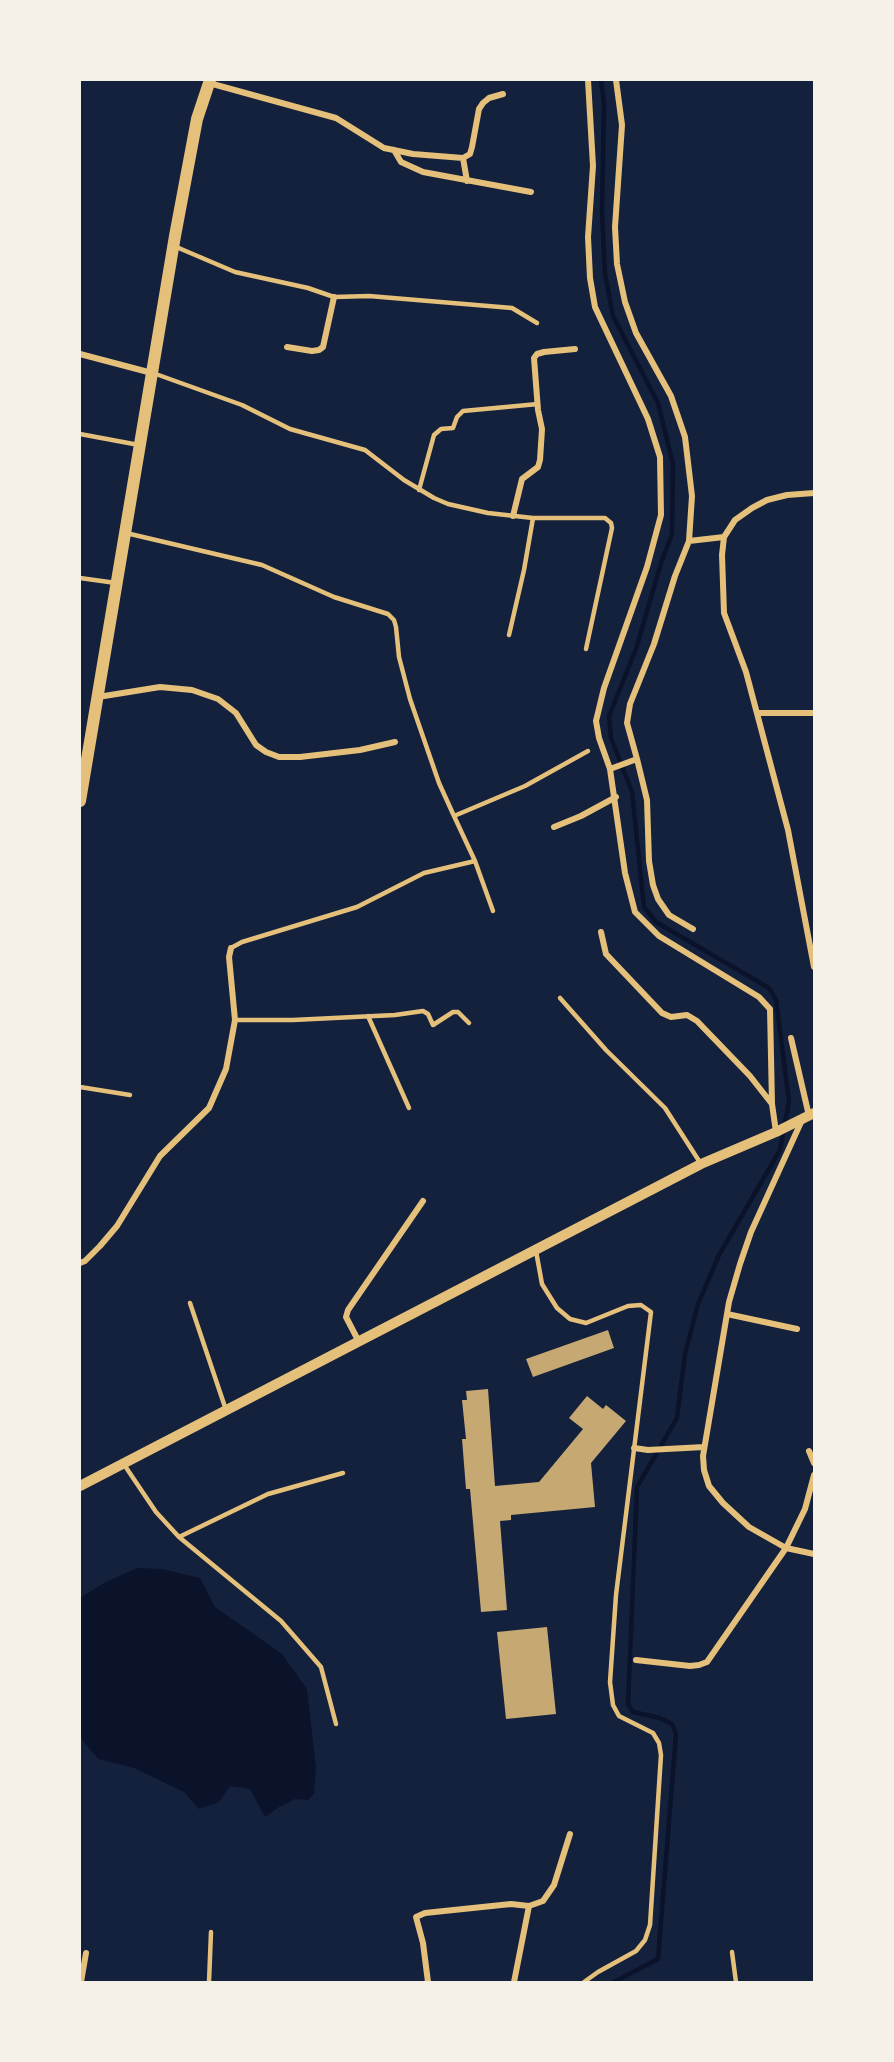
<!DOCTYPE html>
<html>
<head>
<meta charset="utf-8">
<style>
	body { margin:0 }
	#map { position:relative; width:894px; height:2062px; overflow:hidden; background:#14213d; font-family:Lato,sans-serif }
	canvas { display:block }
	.frame { position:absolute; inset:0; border:81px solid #f6f1e7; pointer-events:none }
</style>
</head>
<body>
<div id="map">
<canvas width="894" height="2062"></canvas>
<div class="frame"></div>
</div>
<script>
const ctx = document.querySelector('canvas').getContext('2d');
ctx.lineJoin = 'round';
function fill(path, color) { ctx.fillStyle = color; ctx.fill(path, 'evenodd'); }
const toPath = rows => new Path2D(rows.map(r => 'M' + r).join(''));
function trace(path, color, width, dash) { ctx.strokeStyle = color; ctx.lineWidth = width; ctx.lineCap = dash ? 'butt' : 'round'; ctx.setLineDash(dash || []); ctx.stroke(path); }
fill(toPath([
	[137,1568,162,1569,200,1578,215,1607,282,1654,307,1689,316,1768,314,1793,309,1800,295,1799,279,1807,265,1817,250,1789,230,1786,219,1802,199,1809,184,1792,134,1768,98,1759,80,1737,80,1598,104,1583]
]), '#0b132b');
trace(toPath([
	[601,80,604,103,602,212,605,274,613,316,658,403,673,464,672,534,661,563,636,649,609,716,611,738,632,792,644,907,656,922,769,988,776,1000,789,1101,780,1150,719,1255,698,1304,685,1354,677,1418,637,1487,628,1704,633,1712,660,1718,672,1724,676,1734,658,1959,614,1982]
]), '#0b132b', 4.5);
fill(toPath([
	[608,1330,614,1348,533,1377,526,1359],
	[488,1389,495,1486,539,1482,583,1429,569,1418,587,1396,603,1409,606,1405,626,1421,591,1463,595,1507,511,1515,511,1520,500,1521,507,1610,481,1612,470,1489,466,1489,462,1439,466,1439,462,1400,467,1400,466,1391],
	[547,1627,556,1714,506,1719,497,1632]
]), '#c6a872');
trace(toPath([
	[174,246,235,272,308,288,334,297,369,296,512,308,537,323],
	[153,373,242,405,290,429,365,450,404,480,434,498,448,504,488,513,533,518,605,518,611,523,612,528,586,649],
	[80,434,139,445],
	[419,490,434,435,441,429,453,428,457,417,463,411,538,404],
	[126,533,262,565,334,597,388,614,394,620,396,627,399,657,410,699,439,783,454,816,525,786,588,751],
	[80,578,116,583],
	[509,635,524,570,533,518],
	[454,816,475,861,493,911],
	[231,948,242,942,357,907,424,873,475,861],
	[560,998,606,1050,665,1108,701,1164],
	[368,1016,409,1108],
	[235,1020,293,1020,395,1015,423,1011,428,1014,433,1025,453,1012,458,1012,469,1023],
	[80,1087,130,1095],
	[536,1251,542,1284,557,1308,570,1319,586,1323,628,1306,641,1305,651,1312,616,1595,610,1682,613,1705,619,1716,653,1733,659,1743,661,1755,650,1925,645,1940,636,1951,598,1972,584,1982],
	[190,1303,226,1410],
	[123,1463,156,1512,179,1537,281,1621,321,1667,336,1724],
	[179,1537,268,1494,343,1473],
	[732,1952,736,1982],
	[209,1982,211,1932]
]), '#e5c07b', 4.5);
trace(toPath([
	[588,80,593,166,588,237,590,278,595,307,648,419,660,457,661,515,647,567,604,688,596,721,599,738,610,769,625,873,635,912,659,936,759,997,770,1009,772,1104],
	[616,80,622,125,615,227,617,264,625,302,636,333,671,396,685,437,692,496,689,541],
	[209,83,336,118,384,148,413,154,463,158,470,154,472,147,479,109,483,103,489,98,503,94],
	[394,150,401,162,423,172,531,192],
	[463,158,467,181],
	[287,347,312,351,319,350,323,347,334,297],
	[80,354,152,373],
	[814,493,787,495,767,500,752,508,735,520,724,537,722,555,724,613,746,672,788,830,814,967],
	[513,516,522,479,538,467,540,460,542,429,538,410,534,358,537,354,544,352,575,349],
	[98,697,160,687,192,690,218,699,236,713,256,745,266,752,279,757,300,757,360,750,395,742],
	[758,713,814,713],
	[637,759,627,723,630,704,654,644,675,576,689,541,724,537],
	[610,769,637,759,647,800,649,861,653,885,658,899,669,915,693,929],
	[554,827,581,816,616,797],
	[601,932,606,954,662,1013,671,1017,687,1015,697,1021,750,1076,772,1104,776,1132],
	[791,1038,809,1116],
	[802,1120,751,1232,740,1264,729,1302,703,1456,704,1470,709,1486,723,1503,749,1527,786,1548,814,1554],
	[80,1263,85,1261,100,1246,117,1226,160,1156,209,1108,226,1069,235,1020,229,957,231,948],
	[727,1314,797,1329],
	[359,1342,346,1317,348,1310,423,1201],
	[634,1448,648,1450,704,1447],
	[809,1451,814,1463],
	[636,1660,690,1666,699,1665,707,1662,786,1548,805,1509,814,1475],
	[81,1982,86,1953],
	[428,1982,423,1943,416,1917,425,1913,511,1904,529,1906,543,1901,554,1885,570,1834],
	[514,1982,529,1906]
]), '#e5c07b', 6);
trace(toPath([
	[80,1486,701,1164,776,1132,814,1113]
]), '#e5c07b', 10);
trace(toPath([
	[80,801,175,236,197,119,210,80]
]), '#e5c07b', 12);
</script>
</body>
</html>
